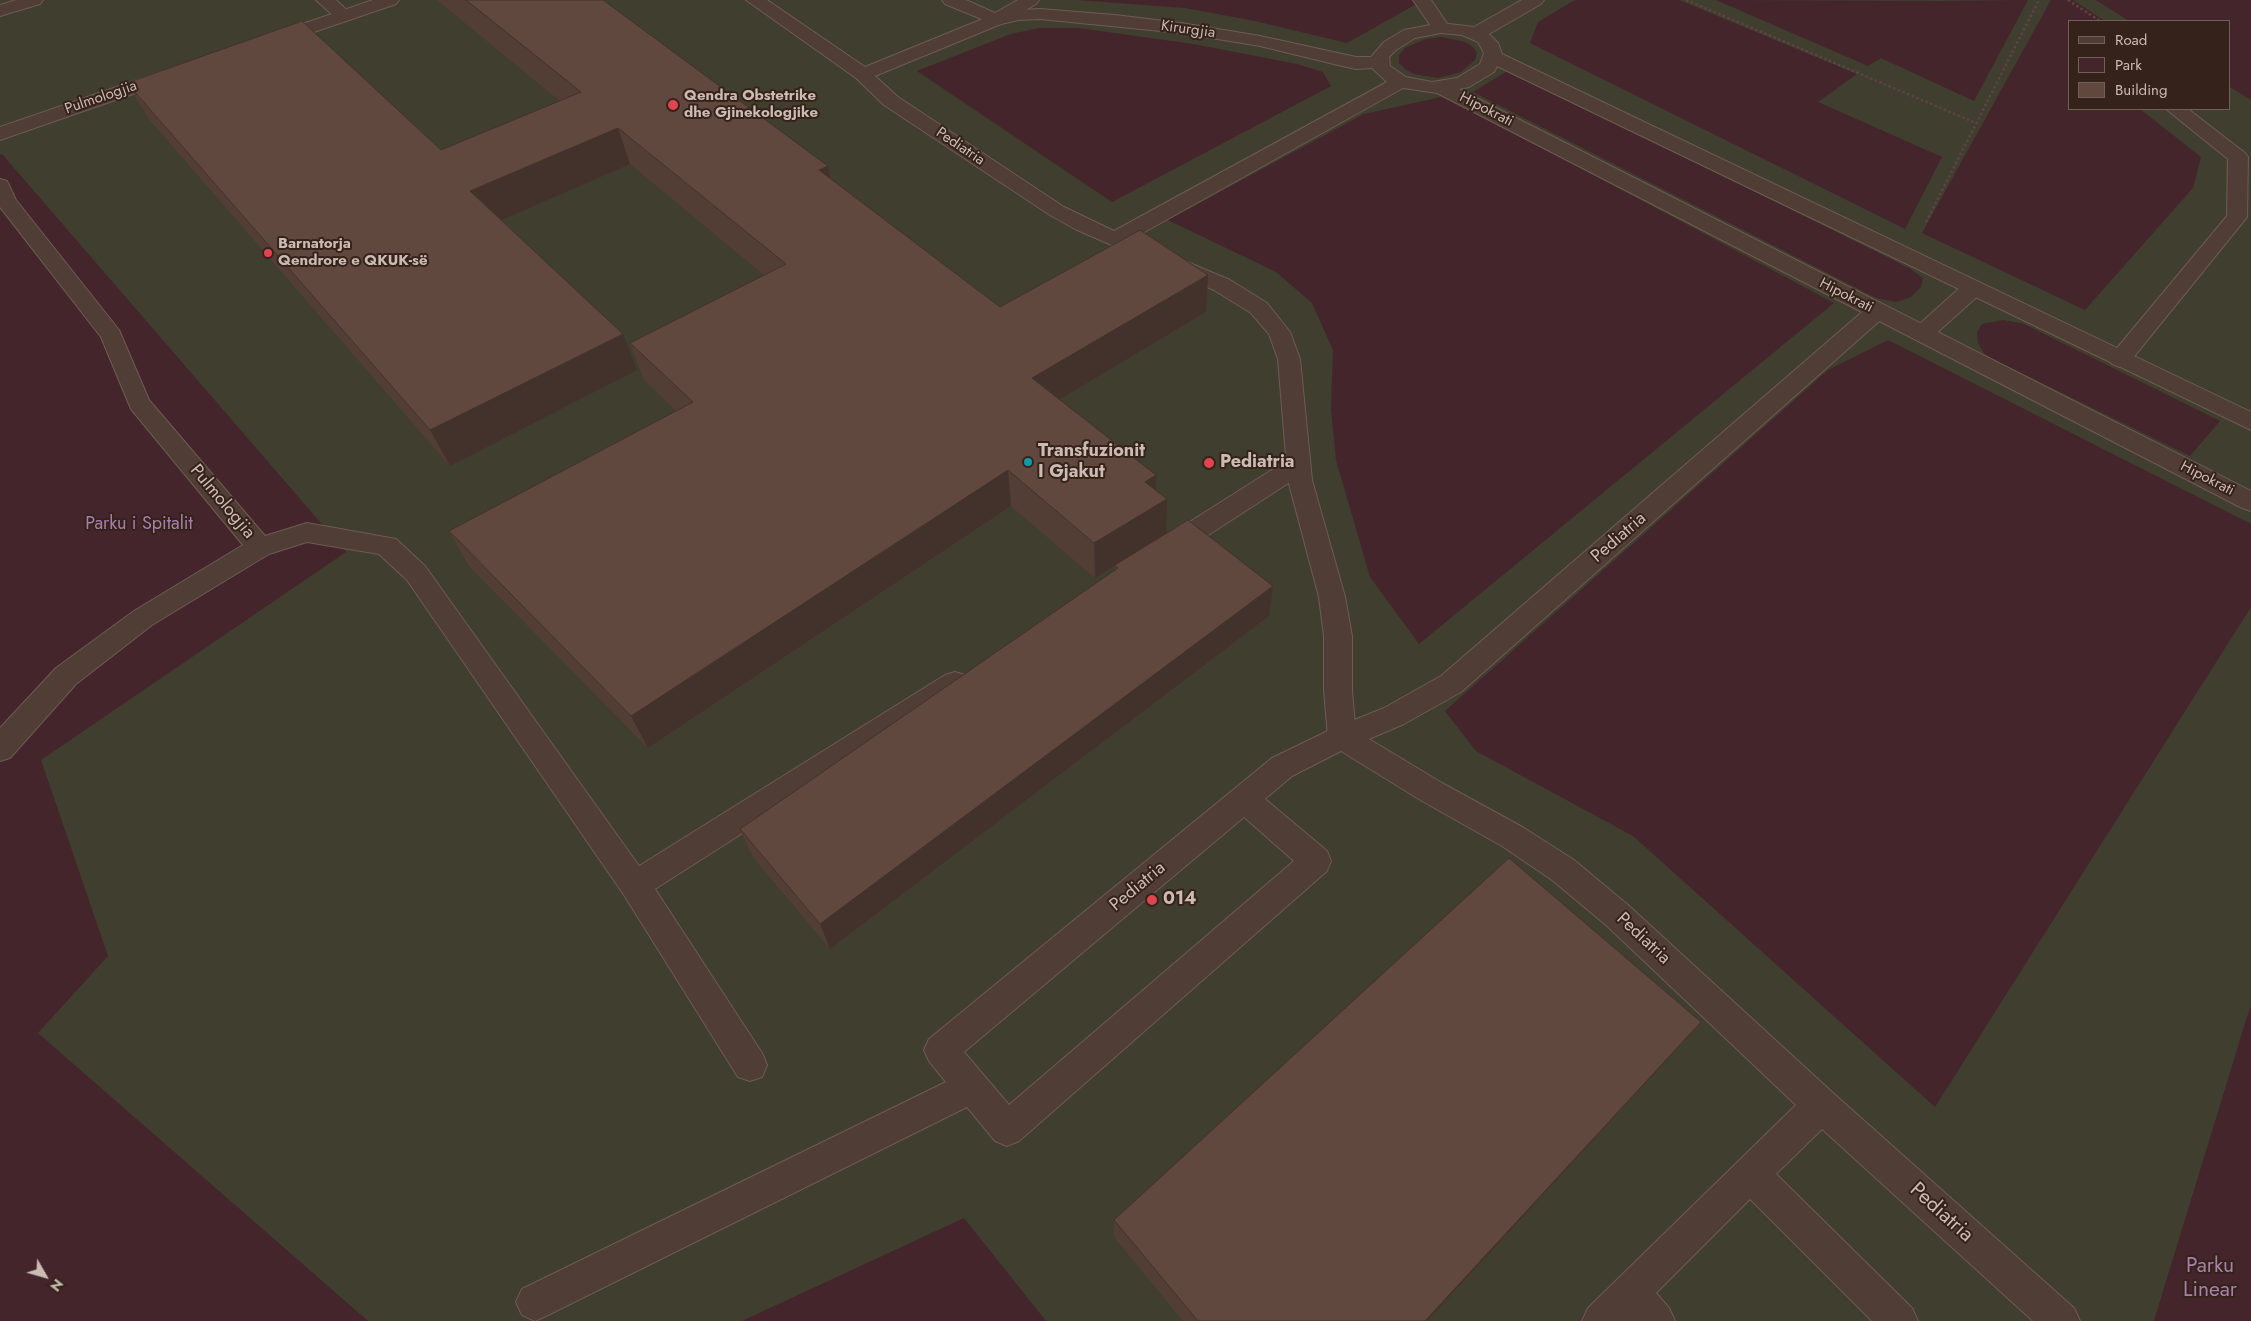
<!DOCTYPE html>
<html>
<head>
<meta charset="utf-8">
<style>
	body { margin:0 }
	#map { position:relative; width:2251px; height:1321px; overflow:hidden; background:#402b22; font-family:Jost,sans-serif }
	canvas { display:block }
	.legend { position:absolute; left:2068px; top:20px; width:162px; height:90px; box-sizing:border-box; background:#35231b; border:1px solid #716058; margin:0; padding:6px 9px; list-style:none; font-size:15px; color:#cbbbb3 }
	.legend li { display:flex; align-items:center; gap:10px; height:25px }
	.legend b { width:25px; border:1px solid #716058 }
	.north { position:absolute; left:20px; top:1251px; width:50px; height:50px; -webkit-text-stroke:4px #35231b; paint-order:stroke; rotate:128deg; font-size:14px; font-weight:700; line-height:20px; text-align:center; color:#cbbbb3 }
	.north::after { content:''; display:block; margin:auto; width:18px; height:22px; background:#cbbbb3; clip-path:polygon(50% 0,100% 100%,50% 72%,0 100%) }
</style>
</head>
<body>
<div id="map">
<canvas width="2251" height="1321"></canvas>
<ul class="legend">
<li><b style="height:6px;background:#503e36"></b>Road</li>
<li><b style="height:14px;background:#43252b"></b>Park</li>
<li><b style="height:14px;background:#60483e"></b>Building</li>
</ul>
<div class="north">N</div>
</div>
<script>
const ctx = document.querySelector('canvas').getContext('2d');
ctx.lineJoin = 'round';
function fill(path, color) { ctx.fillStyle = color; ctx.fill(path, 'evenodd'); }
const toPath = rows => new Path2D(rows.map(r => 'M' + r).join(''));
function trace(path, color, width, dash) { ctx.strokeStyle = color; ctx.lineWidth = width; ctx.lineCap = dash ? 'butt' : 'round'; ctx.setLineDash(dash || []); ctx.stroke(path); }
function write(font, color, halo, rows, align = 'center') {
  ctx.font = font + ' Jost,sans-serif'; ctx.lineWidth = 4; ctx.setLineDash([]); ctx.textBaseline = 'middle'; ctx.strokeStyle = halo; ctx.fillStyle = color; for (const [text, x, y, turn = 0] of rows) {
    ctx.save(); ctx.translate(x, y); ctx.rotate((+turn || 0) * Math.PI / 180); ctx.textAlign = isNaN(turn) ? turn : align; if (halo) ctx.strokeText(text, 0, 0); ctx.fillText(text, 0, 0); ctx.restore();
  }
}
fill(toPath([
	[0,0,2251,0,2251,1006,2154,1321,0,1321],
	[2070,21,2230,21,2230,109,2070,109]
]), '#403e2f');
fill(toPath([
	[1077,0,1418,0,1420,2,1347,43,1255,21,1185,8],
	[1575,0,1679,0,1857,74,1818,102,1942,157,1905,229,1530,43,1538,22],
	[1716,0,1940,1,2028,0,1974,101,1881,58,1868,66],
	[2051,0,2073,0,2105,21,2070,21,2070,109,2140,109,2201,157,2193,188,2085,310,1922,233],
	[2096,0,2251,0,2251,100,2230,87,2230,21,2129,21],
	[1039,28,1078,28,1193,44,1297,64,1323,72,1331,86,1112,202,917,71,1011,34],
	[1441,37,1465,42,1473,47,1477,53,1475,60,1461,72,1438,78,1414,74,1405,69,1399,63,1399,55,1405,48,1426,39],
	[1509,70,1909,268,1923,278,1921,287,1911,297,1896,302,1876,298,1473,92],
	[1446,96,1834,303,1419,644,1370,577,1336,460,1331,410,1333,350,1312,303,1276,272,1168,220,1364,114],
	[2,154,346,552,41,760,108,956,38,1033,368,1321,0,1321,0,155],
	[2003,320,2024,324,2220,421,2190,456,1985,355,1978,343,1977,332,1982,324],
	[1888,340,2251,524,2251,607,1935,1107,1633,836,1476,751,1445,711,1828,370],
	[2251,1006,2251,1321,2154,1321,2247,1017],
	[964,1218,1046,1321,742,1321]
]), '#43252b');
const lane = toPath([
	[16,0,43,0,40,4,0,16,0,5,16,0],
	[316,0,336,0,353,16,350,20,338,20,316,0],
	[942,0,966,0,995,13,1018,0,1039,0,1036,4,1002,24,996,25,945,4,942,0],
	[1413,0,1431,0,1450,28,1447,32,1435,32,1413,0],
	[2166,109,2188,109,2245,153,2248,157,2247,217,2128,364,2120,367,2112,364,2109,359,2112,354,2227,216,2228,159,2166,109],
	[0,179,7,181,16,200,119,330,149,400,265,536,307,523,396,539,425,566,639,866,945,675,955,672,965,675,969,683,965,691,655,889,762,1053,767,1065,762,1077,750,1081,738,1077,624,895,407,580,379,554,307,542,269,554,152,625,76,684,10,758,0,761,0,728,56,668,134,611,243,545,131,409,101,337,0,207,0,179],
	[1972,282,1980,284,1983,289,1980,294,1930,339,1922,341,1914,339,1911,334,1914,329,1964,284,1972,282],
	[1877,304,1885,306,1888,311,1885,316,1461,692,1404,724,1369,739,1442,783,1524,828,1574,860,1628,905,1833,1093,2074,1308,2080,1321,2033,1321,1822,1129,1776,1174,1912,1308,1918,1321,1872,1321,1750,1199,1656,1293,1669,1308,1675,1321,1582,1321,1588,1308,1796,1105,1606,925,1552,880,1502,846,1422,801,1341,751,1292,776,1265,799,1327,851,1331,861,1327,871,1019,1141,1007,1146,995,1141,967,1107,548,1315,535,1321,522,1315,516,1302,522,1289,946,1082,929,1061,924,1050,929,1039,1272,758,1332,729,1384,708,1441,676,1869,306,1877,304],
	[1244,817,1294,861,1009,1105,964,1052,1244,817],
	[1298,456,1307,459,1310,465,1307,471,1176,556,1167,559,1158,556,1154,549,1158,542,1289,459,1298,456]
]);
const street = toPath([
	[373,0,399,0,396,4,279,44,273,45,267,44,264,40,267,36,373,0],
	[746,0,767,0,865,67,990,16,1019,10,1040,9,1115,15,1181,23,1260,36,1356,57,1371,57,1384,42,1404,30,1441,23,1474,27,1522,0,1544,0,1541,4,1489,34,1498,43,1502,54,2251,412,2251,430,1497,66,1494,72,1469,87,1459,89,2251,491,2251,511,2242,508,1437,93,1403,88,1132,239,1230,280,1267,303,1290,332,1300,359,1312,480,1345,597,1352,636,1352,691,1356,737,1352,745,1342,749,1332,745,1328,737,1324,691,1324,636,1319,597,1288,480,1278,359,1269,334,1251,313,1214,290,1075,229,1050,215,884,105,856,78,746,0],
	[1040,19,1181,33,1260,46,1338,65,1356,69,1372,68,1387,82,1114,231,1064,207,898,97,875,76,1001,24,1019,20,1040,19],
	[1441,33,1462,35,1478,42,1484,53,1480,64,1457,78,1432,82,1406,77,1390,66,1389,57,1396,50,1415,38,1441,33],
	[166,70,173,72,175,76,173,80,0,140,0,127,166,70]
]);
trace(lane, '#6e5c54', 2);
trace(street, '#6e5c54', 2);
trace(toPath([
	[1686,0,1976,123],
	[2068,0,2100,21],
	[1926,222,2039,0]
]), '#5e4247', 2.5, [2.5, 2.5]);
fill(lane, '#503e36');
fill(street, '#503e36');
fill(toPath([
	[437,0,603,0,830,179,1000,307,1208,275,1206,312,1059,399,1156,490,1166,534,1273,586,1269,616,830,949,752,856,740,829,1115,570,1115,566,1095,578,1011,506,648,748,469,566,449,531,676,411,644,380,630,343,764,275,630,164,502,220,637,370,450,466,149,119,127,83,441,150,560,101],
	[1701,1022,1681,1044,1427,1321,1183,1321,1114,1237,1114,1220]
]), '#533e35');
fill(toPath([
	[618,128,630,164,486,227,470,191],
	[828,166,835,202,819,170],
	[1208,275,1206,312,1035,414,1032,378],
	[623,334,637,370,450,466,430,430],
	[1008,470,1011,506,648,748,631,716],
	[1156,475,1155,506,1167,499,1166,534,1095,578,1094,543,1145,482],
	[1273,586,1269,616,830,949,820,924],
	[1701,1022,1681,1044,1427,1321,1425,1321]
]), '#43322b');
const building = toPath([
	[466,0,603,0,828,166,819,170,1000,307,1140,230,1208,275,1032,378,1156,475,1145,482,1167,499,1094,543,1008,470,631,716,449,531,693,402,630,343,786,264,618,128,470,191,623,334,430,430,127,83,302,21,441,150,581,92,466,0],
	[1188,520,1273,586,820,924,740,829,1118,568,1115,565,1188,520],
	[1509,858,1701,1022,1425,1321,1198,1321,1114,1220,1509,858]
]);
fill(building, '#60483e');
trace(building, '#43322b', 1);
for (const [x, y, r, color] of [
	[673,105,6,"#e0444e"],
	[268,253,5,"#e0444e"],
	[1028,462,5,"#0f9aa8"],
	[1209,463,6,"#e0444e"],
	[1152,900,6,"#e0444e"]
]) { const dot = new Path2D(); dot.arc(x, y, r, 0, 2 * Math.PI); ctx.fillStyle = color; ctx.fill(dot); trace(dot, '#35231b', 2); }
write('15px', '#cbbbb3', '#35231b', [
	["Kirurgjia",1188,30,8],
	["Pulmologjia",101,98,-19],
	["Hipokrati",1486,110,27],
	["Pediatria",960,147,34],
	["Hipokrati",1846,296,27],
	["Hipokrati",2207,479,27]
]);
write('bold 15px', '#cbbbb3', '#35231b', [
	["Qendra Obstetrike",684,96],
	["dhe Gjinekologjike",684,113],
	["Barnatorja",278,244],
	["Qendrore e QKUK-së",278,261]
], 'left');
write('bold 18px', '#cbbbb3', '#35231b', [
	["Transfuzionit",1038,452],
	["I Gjakut",1038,473],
	["Pediatria",1220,463],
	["014",1163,900]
], 'left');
write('18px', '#cbbbb3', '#35231b', [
	["Pulmologjia",222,502,50],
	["Pediatria",1619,538,-41],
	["Pediatria",1138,887,-40],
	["Pediatria",1643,939,43]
]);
write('18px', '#aa7fad', '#35231b', [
	["Parku i Spitalit",139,525]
]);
write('21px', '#cbbbb3', '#35231b', [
	["Pediatria",1941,1213,42]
]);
write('21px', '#aa7fad', '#35231b', [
	["Parku",2210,1267],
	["Linear",2210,1291]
]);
</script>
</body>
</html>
